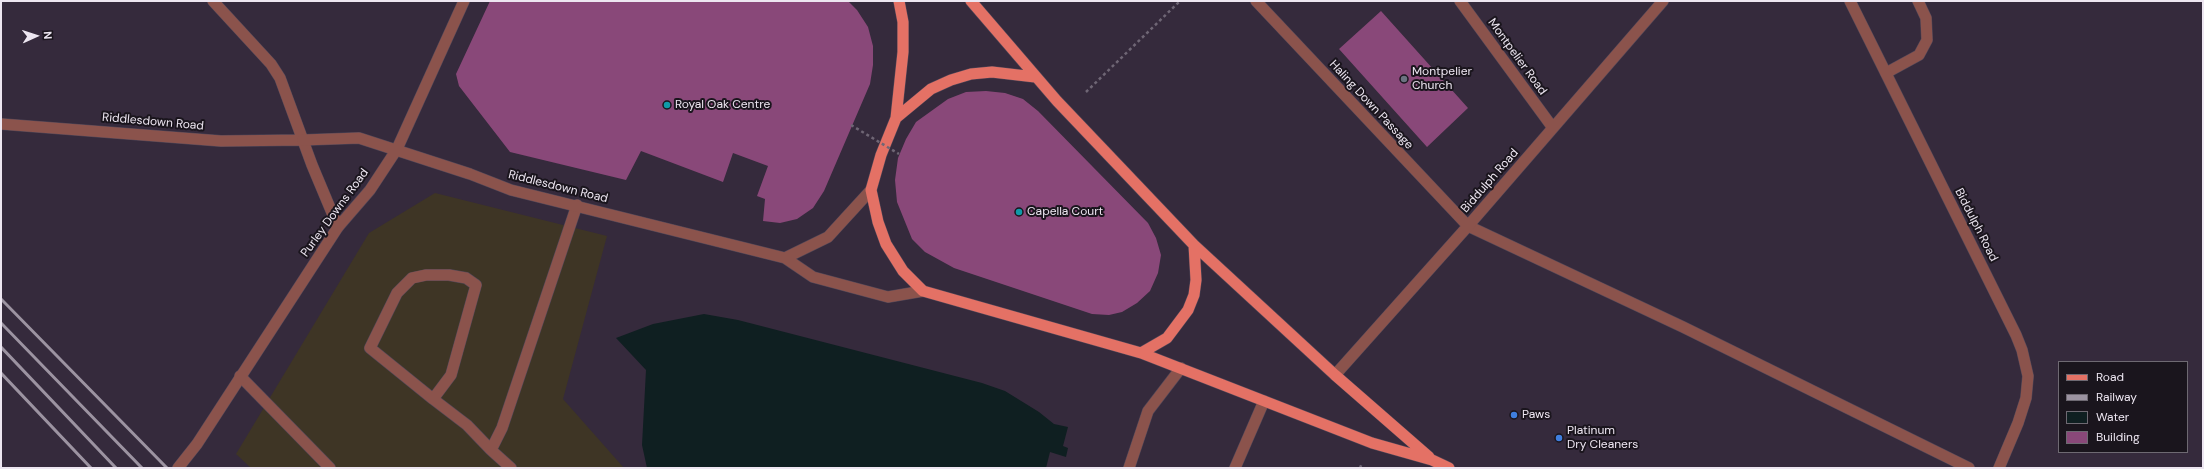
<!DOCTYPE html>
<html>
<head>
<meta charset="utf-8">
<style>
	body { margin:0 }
	#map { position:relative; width:2204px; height:469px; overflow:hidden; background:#352a3c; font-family:"DM Sans",sans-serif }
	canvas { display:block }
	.frame { position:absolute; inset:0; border:2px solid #ede6f1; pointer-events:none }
	.legend { position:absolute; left:2058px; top:361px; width:130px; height:92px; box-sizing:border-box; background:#1a151d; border:1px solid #6e6972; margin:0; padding:5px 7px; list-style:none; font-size:12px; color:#ede6f1 }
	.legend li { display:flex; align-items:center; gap:8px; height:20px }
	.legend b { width:20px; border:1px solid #6e6972 }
	.north { position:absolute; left:16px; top:16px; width:40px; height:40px; -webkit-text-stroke:3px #1a151d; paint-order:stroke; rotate:87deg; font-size:11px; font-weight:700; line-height:16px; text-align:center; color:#ede6f1 }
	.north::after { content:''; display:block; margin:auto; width:14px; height:18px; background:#ede6f1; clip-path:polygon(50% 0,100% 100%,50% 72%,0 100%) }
</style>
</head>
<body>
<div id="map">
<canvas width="2204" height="469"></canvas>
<div class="frame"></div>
<ul class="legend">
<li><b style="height:5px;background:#e47165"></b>Road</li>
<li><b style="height:5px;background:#9c93a1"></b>Railway</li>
<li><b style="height:11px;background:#0f1f21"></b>Water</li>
<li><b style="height:11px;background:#894879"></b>Building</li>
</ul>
<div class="north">N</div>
</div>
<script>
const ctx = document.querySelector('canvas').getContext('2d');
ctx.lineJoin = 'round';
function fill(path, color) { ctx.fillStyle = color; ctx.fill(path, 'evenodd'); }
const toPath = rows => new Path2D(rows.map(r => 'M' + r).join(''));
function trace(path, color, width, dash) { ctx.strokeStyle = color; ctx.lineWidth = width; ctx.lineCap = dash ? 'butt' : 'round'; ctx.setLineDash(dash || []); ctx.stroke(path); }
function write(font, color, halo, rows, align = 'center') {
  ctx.font = font + ' "DM Sans",sans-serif'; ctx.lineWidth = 4; ctx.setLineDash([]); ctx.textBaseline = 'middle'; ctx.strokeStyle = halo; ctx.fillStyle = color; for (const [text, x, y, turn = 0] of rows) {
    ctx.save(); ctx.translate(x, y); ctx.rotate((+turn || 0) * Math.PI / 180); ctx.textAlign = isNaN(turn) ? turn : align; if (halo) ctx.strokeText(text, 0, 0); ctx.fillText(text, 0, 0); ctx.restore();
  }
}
fill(toPath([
	[435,193,607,236,563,399,624,468,251,468,236,454,369,233]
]), '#3e3525');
fill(toPath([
	[704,314,738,320,982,383,1005,391,1039,412,1054,424,1068,427,1063,446,1068,448,1066,457,1050,452,1046,468,647,468,642,445,646,370,616,338,653,324]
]), '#0f1f21');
fill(toPath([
	[490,1,848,1,857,10,868,27,873,46,873,65,870,84,824,191,813,208,797,219,780,223,763,221,765,199,757,196,768,166,733,153,723,182,641,151,626,180,510,152,459,86,456,74],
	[1381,11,1468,108,1427,147,1339,49],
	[986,91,1005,93,1023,99,1038,111,1148,223,1156,238,1161,255,1158,273,1150,291,1137,303,1122,312,1109,315,1092,314,954,268,925,252,912,239,897,202,895,180,898,158,906,139,916,122,948,99,966,92]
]), '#894879');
const service = toPath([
	[1886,73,1919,55,1927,40,1926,18,1918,1],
	[1468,226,1683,327,1969,468],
	[240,376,330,468],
	[433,399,451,375,476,285,466,278,449,275,426,275,412,278,397,293,370,348,433,399,467,425,491,450],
	[511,468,491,450,502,428,577,205],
	[1129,468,1148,411,1181,368],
	[1235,468,1264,401]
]);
const minor = toPath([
	[213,1,271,64,280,78,312,165,338,227],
	[1256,1,1468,226],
	[1460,1,1553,128],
	[1850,1,2016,335,2022,350,2028,376,2026,398,2018,423,1999,468],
	[1,124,221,141,303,140],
	[1335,375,1468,226,1663,1]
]);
const tertiary = toPath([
	[303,140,359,138,470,174,511,190,785,258,813,277,888,297,923,291],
	[785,258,828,237,871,190],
	[178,468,197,444,338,227,370,190,397,149,464,1]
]);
const primary = toPath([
	[899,1,903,22,903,52,896,118,881,155,871,190,878,222,886,244,903,271,923,291,1141,353,1372,443,1432,460,1449,468],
	[971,1,1057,101,1194,245,1335,375,1429,457],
	[896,118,931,89,951,80,971,74,992,72,1035,77],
	[1141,353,1167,338,1188,310,1194,295,1196,280,1194,245]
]);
trace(service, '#524859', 12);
trace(minor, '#524859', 12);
trace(tertiary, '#524859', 12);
trace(primary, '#524859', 12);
trace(toPath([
	[1086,92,1180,1],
	[1360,468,1362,463]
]), '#6f6675', 2.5, [3, 3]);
trace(service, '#8b534c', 11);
trace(minor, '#8b534c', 11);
trace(tertiary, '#8b534c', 11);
trace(primary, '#e47165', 11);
trace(toPath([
	[1,299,167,468],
	[1,323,142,468],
	[1,347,116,468],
	[1,373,91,468]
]), '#9c93a1', 3);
trace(toPath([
	[851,125,899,154]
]), '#6f6675', 2.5, [3, 3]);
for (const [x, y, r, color] of [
	[1404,79,4,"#6b7280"],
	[667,105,4,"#0f9aa8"],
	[1019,212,4,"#0f9aa8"],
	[1514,415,4,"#3f7fe0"],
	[1559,438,4,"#3f7fe0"]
]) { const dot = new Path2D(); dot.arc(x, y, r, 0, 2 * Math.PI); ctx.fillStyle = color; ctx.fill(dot); trace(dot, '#1a151d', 1.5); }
write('12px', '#ede6f1', '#1a151d', [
	["Montpelier Road",1517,57,54],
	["Haling Down Passage",1371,105,47],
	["Riddlesdown Road",153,122,5],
	["Biddulph Road",1490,181,-49],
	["Riddlesdown Road",558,187,14],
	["Purley Downs Road",335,213,-54],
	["Biddulph Road",1976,225,63]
]);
write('12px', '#ede6f1', '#1a151d', [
	["Montpelier",1412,72],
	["Church",1412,86],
	["Royal Oak Centre",675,105],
	["Capella Court",1027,212],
	["Paws",1522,415],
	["Platinum",1567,431],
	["Dry Cleaners",1567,445]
], 'left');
</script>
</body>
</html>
